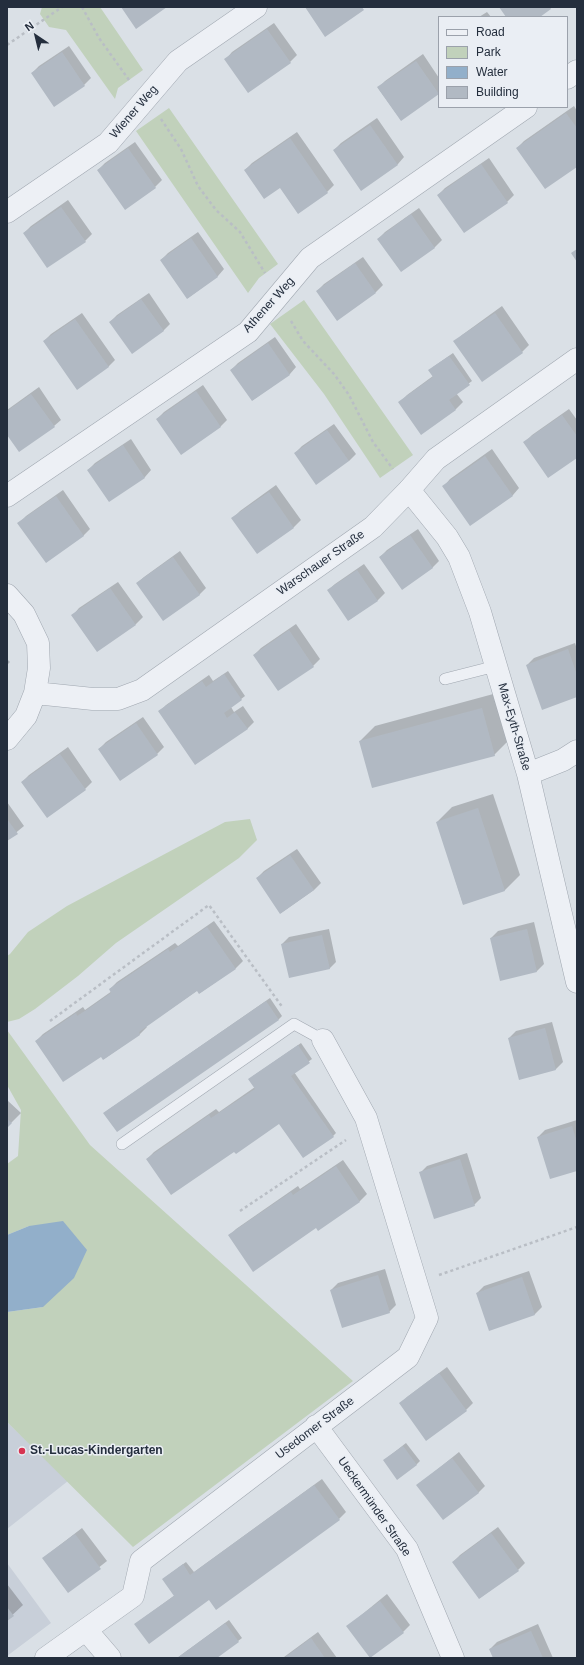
<!DOCTYPE html>
<html>
<head>
<meta charset="utf-8">
<style>
	body { margin:0 }
	#map { position:relative; width:584px; height:1665px; overflow:hidden; background:#dae0e6; font-family:Helvetica,sans-serif }
	canvas { display:block }
	.frame { position:absolute; inset:0; border:8px solid #242e3d; pointer-events:none }
	.legend { position:absolute; left:438px; top:16px; width:130px; height:92px; box-sizing:border-box; background:#eaeef4; border:1px solid #9ba1ab; margin:0; padding:5px 7px; list-style:none; font-size:12px; color:#242e3d }
	.legend li { display:flex; align-items:center; gap:8px; height:20px }
	.legend b { width:20px; border:1px solid #9ba1ab }
	.north { position:absolute; left:16px; top:16px; width:40px; height:40px; -webkit-text-stroke:3px #eaeef4; paint-order:stroke; rotate:325deg; font-size:11px; font-weight:700; line-height:16px; text-align:center; color:#242e3d }
	.north::after { content:''; display:block; margin:auto; width:14px; height:18px; background:#242e3d; clip-path:polygon(50% 0,100% 100%,50% 72%,0 100%) }
</style>
</head>
<body>
<div id="map">
<canvas width="584" height="1665"></canvas>
<div class="frame"></div>
<ul class="legend">
<li><b style="height:5px;background:#edf0f5"></b>Road</li>
<li><b style="height:11px;background:#c1d1bb"></b>Park</li>
<li><b style="height:11px;background:#92afca"></b>Water</li>
<li><b style="height:11px;background:#b1b9c3"></b>Building</li>
</ul>
<div class="north">N</div>
</div>
<script>
const ctx = document.querySelector('canvas').getContext('2d');
ctx.lineJoin = 'round';
function fill(path, color) { ctx.fillStyle = color; ctx.fill(path, 'evenodd'); }
const toPath = rows => new Path2D(rows.map(r => 'M' + r).join(''));
function trace(path, color, width, dash) { ctx.strokeStyle = color; ctx.lineWidth = width; ctx.lineCap = dash ? 'butt' : 'round'; ctx.setLineDash(dash || []); ctx.stroke(path); }
function write(font, color, halo, rows, align = 'center') {
  ctx.font = font + ' Helvetica,sans-serif'; ctx.lineWidth = 3; ctx.setLineDash([]); ctx.textBaseline = 'middle'; ctx.strokeStyle = halo; ctx.fillStyle = color; for (const [text, x, y, turn = 0] of rows) {
    ctx.save(); ctx.translate(x, y); ctx.rotate((+turn || 0) * Math.PI / 180); ctx.textAlign = isNaN(turn) ? turn : align; if (halo) ctx.strokeText(text, 0, 0); ctx.fillText(text, 0, 0); ctx.restore();
  }
}
fill(toPath([
	[7,1422,68,1481,7,1529],
	[7,1563,51,1623,7,1656]
]), '#c8cfd9');
fill(toPath([
	[42,7,100,7,143,70,118,88,115,99,66,30,49,27,40,14],
	[169,108,278,264,259,278,248,293,136,131],
	[304,300,413,455,380,478,324,394,270,324],
	[250,819,257,840,239,858,116,943,78,976,35,1009,19,1019,7,1022,7,956,10,954,28,932,67,906,225,822],
	[7,1030,90,1145,353,1381,133,1547,7,1422,7,1312,43,1307,29,1226,7,1235,7,1164,18,1156,21,1110,7,1085]
]), '#c1d1bb');
fill(toPath([
	[63,1221,87,1250,74,1278,43,1307,7,1312,7,1235,29,1226]
]), '#92afca');
fill(toPath([
	[487,12,491,17,479,17],
	[274,23,297,55,290,62,226,59,232,52],
	[69,46,91,78,84,85,32,73,39,66],
	[423,54,439,78,439,93,401,120,378,88,385,81],
	[574,106,577,111,577,166,517,148,524,141],
	[377,118,404,157,398,164,362,189,334,150,341,143],
	[297,132,334,185,327,192,280,186,245,170,252,163],
	[135,142,162,180,155,187,98,170,105,163],
	[489,158,514,195,507,202,438,195,445,188],
	[68,200,92,234,85,241,24,233,31,226],
	[419,208,442,240,435,247,401,271,378,239,385,232],
	[198,232,224,269,218,276,188,298,161,260,168,253],
	[363,257,383,285,376,292,337,320,317,291,324,284],
	[149,293,170,324,163,331,110,322,117,315],
	[502,306,529,345,522,352,455,342,462,335],
	[82,313,115,360,108,367,44,341,51,334],
	[275,337,296,367,290,374,253,400,231,370,238,363],
	[453,353,472,381,456,393,463,402,456,409,422,433,400,402,407,395,433,376,433,367],
	[203,385,227,420,220,427,157,419,164,412],
	[39,387,61,420,54,426,7,434,7,410],
	[569,409,577,420,577,456,525,442,532,435],
	[334,424,356,454,349,461,295,453,302,446],
	[131,439,151,470,145,477,109,501,88,470,95,463],
	[492,449,519,488,513,495,471,524,444,486,450,479],
	[276,485,301,520,294,527,257,553,233,518,240,511],
	[63,490,90,529,83,536,19,523,26,516],
	[418,529,439,561,432,568,380,557,387,550],
	[180,551,206,588,199,595,137,583,144,577],
	[364,564,385,593,378,600,349,620,328,590,335,584],
	[118,582,143,617,136,624,97,651,73,615,79,608],
	[296,624,320,659,313,666,254,655,261,648],
	[575,643,577,649,577,696,527,665,534,658],
	[7,659,10,662,7,665],
	[228,671,245,696,231,707,234,712,243,706,254,722,247,729,159,712,166,705,209,675,213,681],
	[497,693,509,740,494,755,360,741,375,726],
	[143,717,164,747,157,754,99,749,106,742],
	[68,747,92,782,85,789,47,816,22,782,29,775],
	[493,794,520,875,505,890,463,904,437,822,452,807],
	[7,802,24,826,7,840],
	[297,849,321,883,314,890,281,913,257,878,264,871],
	[214,921,243,961,236,968,200,993,198,990,146,1026,147,1027,140,1034,104,1059,101,1055,36,1041,43,1034,83,1007,85,1010,112,991,110,989,117,982,175,943,178,946],
	[534,922,544,964,537,971,501,979,491,938,498,931],
	[329,929,336,962,329,969,282,944,289,937],
	[270,998,282,1016,279,1019,117,1131,105,1113,108,1110],
	[552,1022,563,1062,556,1069,520,1079,509,1038,516,1031],
	[301,1043,312,1059,294,1072,336,1133,333,1136,279,1122,235,1150,147,1159,154,1152,216,1109,219,1112,255,1087,253,1076],
	[7,1100,21,1113,7,1127],
	[577,1120,577,1170,538,1137,545,1130],
	[467,1153,481,1198,474,1205,420,1173,427,1166],
	[343,1160,367,1194,360,1201,318,1229,317,1227,229,1236,236,1229,298,1186,300,1189],
	[385,1269,396,1305,389,1312,331,1290,338,1283],
	[529,1271,542,1307,535,1314,490,1330,477,1293,484,1286],
	[447,1367,473,1403,466,1410,400,1404,407,1397],
	[406,1443,420,1461,416,1465,388,1457],
	[459,1452,485,1486,478,1493,418,1485],
	[322,1479,346,1512,339,1519,139,1621,175,1595,167,1576,186,1562,194,1572],
	[498,1527,525,1563,518,1570,480,1598,453,1562,460,1555],
	[82,1528,107,1561,68,1592,43,1558],
	[7,1584,23,1605,7,1620],
	[387,1594,410,1625,403,1632,348,1626],
	[229,1620,242,1638,216,1658,177,1658],
	[538,1624,553,1658,494,1658,490,1649,497,1642],
	[318,1632,337,1658,283,1658,284,1657]
]), '#0003');
fill(toPath([
	[121,7,167,7,136,29],
	[305,7,362,7,364,10,325,37],
	[499,7,550,7,551,9,540,17,506,17],
	[267,29,291,63,248,93,224,59],
	[62,52,85,86,54,107,31,73],
	[416,61,439,94,401,121,377,87],
	[566,113,577,128,577,167,545,189,516,148],
	[370,125,398,165,361,191,333,150],
	[290,138,328,193,298,214,280,188,264,199,244,170],
	[128,148,156,188,125,210,97,170],
	[481,164,508,203,464,233,437,195],
	[61,207,86,242,47,268,23,233],
	[411,214,435,248,401,272,377,239],
	[191,238,218,277,187,299,160,260],
	[577,249,577,262,571,253],
	[355,263,376,293,337,321,316,291],
	[141,299,164,331,132,354,109,322],
	[495,313,523,353,482,382,453,341],
	[75,319,109,367,77,390,43,341],
	[268,343,290,375,252,401,230,370],
	[449,356,470,385,449,400,456,410,421,435,398,402,433,377,428,370],
	[196,391,221,427,181,455,156,419],
	[31,394,55,427,19,452,7,435,7,411],
	[562,415,577,436,577,458,548,478,523,442],
	[327,430,349,461,316,485,294,453],
	[123,445,145,478,109,502,87,470],
	[485,456,513,496,470,526,442,486],
	[269,492,294,528,257,554,231,518],
	[56,496,84,536,46,563,17,523],
	[410,535,433,568,402,590,379,557],
	[173,557,200,595,163,621,136,583],
	[357,570,378,601,348,621,327,590],
	[110,588,136,625,97,652,71,615],
	[289,630,314,667,278,691,253,655],
	[568,649,577,675,577,697,542,710,526,665],
	[224,674,242,700,224,713,227,718,235,712,248,729,195,765,158,711,202,681,206,687],
	[482,708,495,756,372,788,359,741],
	[136,723,158,755,120,781,98,749],
	[60,754,86,790,47,818,21,782],
	[478,808,505,891,463,905,436,822],
	[7,819,18,834,7,841],
	[290,855,314,890,280,914,256,878],
	[207,927,236,969,199,994,197,991,139,1032,140,1035,103,1060,101,1057,63,1082,35,1041,76,1013,77,1016,88,1009,111,993,109,989,168,949,170,952],
	[527,929,537,972,500,981,490,938],
	[322,935,330,969,289,978,281,944],
	[266,1001,279,1020,117,1132,103,1113],
	[545,1028,556,1070,519,1080,508,1038],
	[298,1045,310,1063,291,1076,334,1137,303,1158,279,1124,236,1154,234,1152,171,1195,146,1159,209,1115,211,1118,255,1089,248,1079],
	[7,1119,12,1123,7,1128],
	[572,1126,577,1143,577,1171,550,1179,537,1137],
	[460,1159,475,1206,434,1219,419,1172],
	[336,1166,360,1202,318,1231,316,1228,253,1272,228,1235,291,1192,293,1195],
	[378,1275,390,1313,342,1328,330,1290],
	[522,1277,535,1315,489,1331,476,1293],
	[439,1373,467,1411,426,1441,399,1403],
	[403,1446,417,1465,397,1480,383,1460],
	[452,1458,479,1493,443,1520,416,1485],
	[314,1485,340,1520,216,1610,209,1600,149,1644,134,1624,174,1596,162,1579,183,1564,190,1575],
	[491,1533,519,1571,479,1599,452,1562],
	[75,1534,101,1569,68,1593,42,1558],
	[380,1601,404,1633,370,1658,346,1626],
	[7,1607,14,1616,7,1621],
	[225,1623,239,1642,217,1658,177,1658],
	[531,1631,543,1658,493,1658,489,1649],
	[311,1638,325,1658,284,1658]
]), '#b1b9c3');
const service = toPath([
	[445,679,496,666],
	[122,1144,294,1024,323,1040]
]);
const minor = toPath([
	[567,78,577,71],
	[7,212,108,143,178,61,256,7],
	[409,490,447,537,459,557,480,612,528,774,577,982],
	[7,496,248,332,310,258,526,107],
	[7,595,24,614,38,643,39,668,35,693,26,716,7,739],
	[35,693,93,699,118,699,142,690,373,527,409,490,436,459,577,359],
	[528,774,563,760,577,751],
	[316,1426,407,1549,453,1658],
	[86,1630,110,1658],
	[46,1658,133,1596,141,1561,408,1357,427,1318,366,1118,323,1040]
]);
trace(service, '#a0a7b0', 12);
trace(minor, '#a0a7b0', 23);
trace(toPath([
	[82,7,99,38,129,80],
	[7,45,62,7],
	[161,119,181,149,198,186,216,210,240,232,265,273],
	[291,321,303,341,334,374,349,395,373,442,393,469],
	[50,1021,209,905,283,1008],
	[240,1211,346,1140],
	[439,1275,577,1227]
]), '#b9bec5', 2.5, [3, 3]);
trace(service, '#edf0f5', 11);
trace(minor, '#edf0f5', 22);
for (const [x, y, r, color] of [
	[22,1451,4,"#d73452"]
]) { const dot = new Path2D(); dot.arc(x, y, r, 0, 2 * Math.PI); ctx.fillStyle = color; ctx.fill(dot); trace(dot, '#eaeef4', 1.5); }
write('12px', '#242e3d', '#eaeef4', [
	["Wiener Weg",134,112,-49],
	["Athener Weg",269,305,-48],
	["Warschauer Straße",321,563,-35],
	["Max-Eyth-Straße",514,727,74],
	["Usedomer Straße",315,1428,-37],
	["Ueckermünder Straße",374,1507,55]
]);
write('bold 12px', '#242e3d', '#eaeef4', [
	["St.-Lucas-Kindergarten",30,1451]
], 'left');
</script>
</body>
</html>
